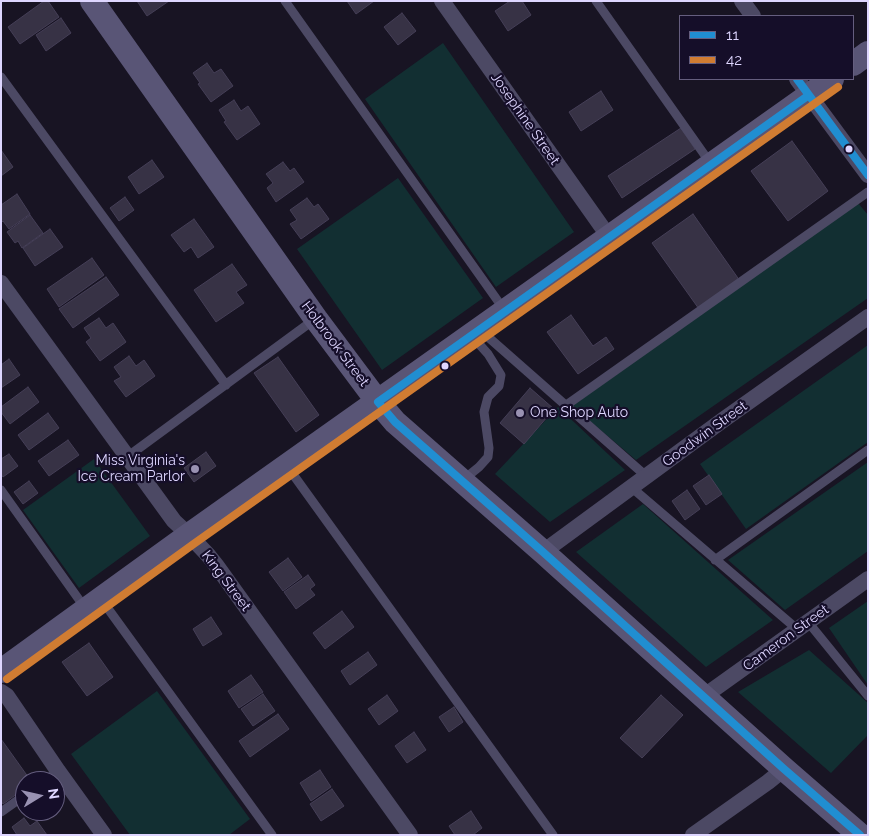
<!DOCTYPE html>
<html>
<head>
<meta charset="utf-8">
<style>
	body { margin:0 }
	#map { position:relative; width:869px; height:836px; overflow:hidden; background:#181423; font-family:Raleway,sans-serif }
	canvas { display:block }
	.frame { position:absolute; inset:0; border:2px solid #ded6ff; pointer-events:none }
	.legend { position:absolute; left:679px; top:15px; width:175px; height:65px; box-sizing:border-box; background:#150e29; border:1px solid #655e7f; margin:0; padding:6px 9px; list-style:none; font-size:15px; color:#ded6ff }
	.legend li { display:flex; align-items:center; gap:10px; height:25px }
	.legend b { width:25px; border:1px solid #655e7f }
	.north { position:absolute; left:15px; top:771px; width:50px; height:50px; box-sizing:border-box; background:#150e29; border:1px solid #655e7f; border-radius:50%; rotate:81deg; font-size:14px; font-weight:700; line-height:20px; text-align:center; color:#ded6ff }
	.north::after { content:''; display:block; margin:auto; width:18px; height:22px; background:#9992b2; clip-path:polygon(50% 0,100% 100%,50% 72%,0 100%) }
</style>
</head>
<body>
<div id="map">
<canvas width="869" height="836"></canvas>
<div class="frame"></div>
<ul class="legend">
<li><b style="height:6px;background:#208ed1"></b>11</li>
<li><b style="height:6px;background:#d07c32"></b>42</li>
</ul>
<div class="north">N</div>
</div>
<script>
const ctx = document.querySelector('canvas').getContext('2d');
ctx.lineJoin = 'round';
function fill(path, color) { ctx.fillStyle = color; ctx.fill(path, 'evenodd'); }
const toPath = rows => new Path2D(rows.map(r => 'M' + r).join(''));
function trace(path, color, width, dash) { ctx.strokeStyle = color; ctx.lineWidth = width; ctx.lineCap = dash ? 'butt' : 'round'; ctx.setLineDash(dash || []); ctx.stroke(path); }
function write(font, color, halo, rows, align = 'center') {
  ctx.font = font + ' Raleway,sans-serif'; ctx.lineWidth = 4.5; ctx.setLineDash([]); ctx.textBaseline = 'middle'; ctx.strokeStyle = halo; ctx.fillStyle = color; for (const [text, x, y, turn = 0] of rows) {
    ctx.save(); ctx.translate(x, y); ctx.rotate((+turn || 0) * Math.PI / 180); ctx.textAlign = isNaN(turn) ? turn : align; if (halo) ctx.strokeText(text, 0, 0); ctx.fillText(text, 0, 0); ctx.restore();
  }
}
fill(toPath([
	[443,43,574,232,496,287,365,99],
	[398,178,483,298,382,370,297,249],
	[858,203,868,215,868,298,636,460,572,406],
	[868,345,868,442,746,529,700,464],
	[558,407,625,470,550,522,495,474],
	[94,459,150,536,79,588,23,510],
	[868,462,868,551,785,610,728,560],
	[643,504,773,620,706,667,576,552],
	[868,601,868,685,829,628],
	[809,650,868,703,868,735,831,773,738,692],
	[157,691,250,819,229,835,130,835,71,754]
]), '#122f32');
const building = toPath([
	[44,1,48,1,59,17,20,44,8,27,44,1],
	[137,1,169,1,147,16,137,1],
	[347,1,374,1,356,14,347,1],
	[510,1,522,1,531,15,508,31,495,11,510,1],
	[402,13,416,31,398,45,384,27,402,13],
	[61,18,71,33,46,51,36,35,61,18],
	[207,63,214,73,221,69,233,86,211,102,198,84,200,83,193,73,207,63],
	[601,91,613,110,581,131,569,112,601,91],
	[234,100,241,111,248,106,260,124,237,140,224,122,226,121,219,110,234,100],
	[681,128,695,149,622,198,608,176,681,128],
	[792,141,828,191,788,221,751,171,792,141],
	[1,150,13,167,1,176,1,150],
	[152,160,164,177,139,194,128,177,152,160],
	[283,162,290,171,294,168,304,182,276,202,267,188,273,183,266,174,283,162],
	[17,194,30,214,9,229,3,221,1,223,1,205,17,194],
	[125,197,134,210,119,221,110,208,125,197],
	[307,198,314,207,318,204,329,219,301,239,290,224,297,220,290,210,307,198],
	[693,214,740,281,699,309,652,243,693,214],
	[30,215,43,233,22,248,18,241,15,243,7,232,30,215],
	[194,219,214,247,198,258,191,247,184,252,171,235,194,219],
	[50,229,63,247,35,266,23,248,50,229],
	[92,258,104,275,59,307,47,289,92,258],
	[232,264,247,285,236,292,244,303,216,322,194,290,232,264],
	[106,277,119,295,73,328,59,309,106,277],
	[571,315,593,346,606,337,614,349,578,374,547,332,571,315],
	[99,318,106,328,113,323,126,342,100,361,86,342,91,338,84,328,99,318],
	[129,356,136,366,144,360,155,376,126,397,114,381,121,377,114,367,129,356],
	[278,357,319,415,296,432,254,373,278,357],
	[9,359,20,375,1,388,1,365,9,359],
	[28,387,39,402,10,424,1,412,1,407,28,387],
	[530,388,554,409,524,444,500,423,530,388],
	[48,413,59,428,29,450,18,435,48,413],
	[68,440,79,455,49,476,38,461,68,440],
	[206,452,216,466,194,482,184,468,206,452],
	[9,454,18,466,3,477,1,474,1,459,9,454],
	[709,475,722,494,706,505,693,486,709,475],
	[29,481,38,493,23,504,14,492,29,481],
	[687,490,700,509,685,520,672,501,687,490],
	[288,558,302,577,283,591,269,572,288,558],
	[308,575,315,585,310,589,315,595,296,609,284,592,308,575],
	[342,611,354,627,325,649,313,633,342,611],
	[211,617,222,634,203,646,193,629,211,617],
	[89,643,113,677,87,696,62,662,89,643],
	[368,652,377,665,350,685,341,671,368,652],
	[251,675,263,692,239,708,228,691,251,675],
	[263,694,275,711,253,726,241,709,263,694],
	[387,695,398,711,379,725,368,709,387,695],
	[661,695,683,715,642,758,620,738,661,695],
	[454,707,463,722,449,732,439,717,454,707],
	[278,714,289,729,250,757,239,741,278,714],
	[414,732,426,750,407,763,395,746,414,732],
	[1,739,31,781,25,781,25,788,3,804,1,801,1,739],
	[320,770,331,787,311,801,300,783,320,770],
	[332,789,344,806,321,821,310,804,332,789],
	[471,811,482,828,473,835,455,835,449,826,471,811],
	[24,818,30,826,37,821,47,835,17,835,12,827,24,818]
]);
fill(building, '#373245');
trace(building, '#453f57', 1);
trace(toPath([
	[285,1,505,311],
	[596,1,711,164],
	[1,77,226,385],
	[479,329,646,476],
	[565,406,868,192],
	[127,457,315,319],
	[287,466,553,835],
	[463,480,479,467,488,457,489,448,484,412,488,397,499,386,501,375,488,354,471,335],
	[631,487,797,629],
	[1,490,85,608],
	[715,560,868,450],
	[101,599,272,835],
	[808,622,868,696],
	[45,781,58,771],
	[1,812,25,795]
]), '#4c4964', 9);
trace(toPath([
	[442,1,609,237],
	[742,1,753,16],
	[797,79,868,175],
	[1,283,174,521,189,535,208,555,216,565,410,835],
	[543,552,723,420,868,317],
	[1,692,7,696,58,771,104,835],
	[703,697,868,579],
	[693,835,768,782,784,769]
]), '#4c4964', 16);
trace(toPath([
	[92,1,316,319,378,402,395,422,543,552,784,769,860,835],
	[853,64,868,53],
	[1,671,189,535,832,79]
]), '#595576', 24);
trace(toPath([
	[797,79,868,175],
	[809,95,378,402,395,422,543,552,784,769,860,835]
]), '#208ed1', 8);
trace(toPath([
	[7,679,195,543,838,87]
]), '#d07c32', 8);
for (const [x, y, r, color] of [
	[849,149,4.5,"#ded6ff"],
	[445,366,4.5,"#ded6ff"],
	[520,413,5,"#9992b2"],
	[195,469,5,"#9992b2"]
]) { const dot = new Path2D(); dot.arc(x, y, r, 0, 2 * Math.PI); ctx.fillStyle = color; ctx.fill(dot); trace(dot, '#150e29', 2); }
write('14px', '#ded6ff', '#150e29', [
	["Josephine Street",525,119,55],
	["Holbrook Street",335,344,53],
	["Goodwin Street",705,434,-36],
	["King Street",226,581,53],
	["Cameron Street",786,638,-36]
]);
write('14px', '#ded6ff', '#150e29', [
	["One Shop Auto",530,413],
	["Miss Virginia's",185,461,"right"],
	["Ice Cream Parlor",185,477,"right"]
], 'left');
</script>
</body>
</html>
